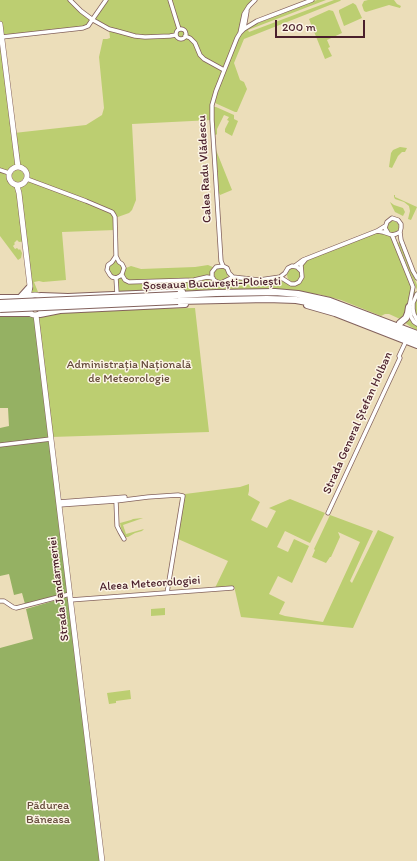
<!DOCTYPE html>
<html>
<head>
<meta charset="utf-8">
<style>
	body { margin:0 }
	#map { position:relative; width:417px; height:861px; overflow:hidden; background:#ecdeba; font-family:Itim,sans-serif }
	canvas { display:block }
	.scale { position:absolute; left:275px; top:20px; width:90px; height:18px; box-sizing:border-box; border:2px solid #4a1f2b; border-top:0; padding-left:5px; font-size:12px; line-height:14px; white-space:nowrap; color:#4a1f2b; -webkit-text-stroke:3px #fcf5e5; paint-order:stroke }
</style>
</head>
<body>
<div id="map">
<canvas width="417" height="861"></canvas>
<div class="scale">200 m</div>
</div>
<script>
const ctx = document.querySelector('canvas').getContext('2d');
ctx.lineJoin = 'round';
function fill(path, color) { ctx.fillStyle = color; ctx.fill(path, 'evenodd'); }
const toPath = rows => new Path2D(rows.map(r => 'M' + r).join(''));
function trace(path, color, width, dash) { ctx.strokeStyle = color; ctx.lineWidth = width; ctx.lineCap = dash ? 'butt' : 'round'; ctx.setLineDash(dash || []); ctx.stroke(path); }
function write(font, color, halo, rows, align = 'center') {
  ctx.font = font + ' Itim,sans-serif'; ctx.lineWidth = 3; ctx.setLineDash([]); ctx.textBaseline = 'middle'; ctx.strokeStyle = halo; ctx.fillStyle = color; for (const [text, x, y, turn = 0] of rows) {
    ctx.save(); ctx.translate(x, y); ctx.rotate((+turn || 0) * Math.PI / 180); ctx.textAlign = isNaN(turn) ? turn : align; if (halo) ctx.strokeText(text, 0, 0); ctx.fillText(text, 0, 0); ctx.restore();
  }
}
fill(toPath([
	[0,0,70,0,93,20,106,0,255,0,249,6,240,33,212,105,212,120,132,124,136,200,132,210,129,213,115,218,115,230,62,232,66,280,43,282,39,281,34,282,38,292,28,294,27,241,19,242,17,240,14,243,15,244,13,246,15,249,17,248,19,250,20,249,22,253,21,258,18,260,0,236],
	[93,20,109,29,110,38,107,39,103,39,99,57,104,108,102,115,86,125,14,133,2,37,88,26],
	[18,167,24,169,28,176,26,182,22,185,18,186,12,183,9,180,9,176,11,170,14,168],
	[317,0,326,0,248,30,249,32,334,0,341,0,340,1,244,39,234,63,240,80,244,82,247,89,237,112,235,112,215,103,217,90,240,35,245,30,253,25],
	[368,0,394,0,397,4,401,6,400,8,389,5,366,12,364,11,362,5,364,1],
	[353,3,356,5,362,18,344,26,339,12,339,10],
	[329,10,333,11,334,13,342,33,327,40,330,47,328,48,332,56,325,59,309,19],
	[214,107,216,107,234,115,234,119,238,121,232,136,225,132,225,129,229,121,227,120,229,117,224,115,217,129,217,134,216,135,214,134],
	[400,147,407,148,405,152,402,152,398,156,392,168,389,167,391,153,393,150],
	[216,150,232,190,220,195,219,193],
	'12 176a6 6 0 1 1 12 0a6 6 0 1 1-12 0Z',
	[394,195,395,195,395,197,417,207,411,220,408,219,410,211,409,206,404,202,395,199,394,197],
	[390,202,394,205,403,208,405,212,403,216,395,212],
	'387 227a6 6 0 1 1 12 0a6 6 0 1 1-12 0Z',
	[377,231,390,234,396,243,417,296,417,330,411,327,400,319,389,314,385,314,381,316,341,300,318,294,117,294,116,278,109,274,108,265,115,261,119,262,124,270,126,268,131,266,141,269,195,267,208,265,215,268,212,277,219,283,229,278,229,276,250,279,280,277,291,284,300,281,301,267,307,258],
	[400,242,417,285,417,290,398,243],
	'214 274a7 7 0 1 1 14 0a7 7 0 1 1-14 0Z',
	'287 275a7 7 0 1 1 14 0a7 7 0 1 1-14 0Z',
	[195,308,209,432,51,437,36,315,60,310],
	[249,484,249,491,248,495,260,502,251,520,267,528,276,511,269,508,290,499,325,513,310,543,285,531,277,547,288,552,294,539,309,546,292,583,278,576,269,594,285,602,279,614,285,616,323,622,360,542,338,532,340,537,331,557,330,557,326,563,312,557,315,550,314,549,330,515,373,531,350,581,352,583,378,530,394,537,353,628,241,617,234,586,215,588,228,561,178,539,185,494,240,487],
	[142,518,143,518,123,525,126,534,144,529,142,531,135,533,128,537,125,537,121,528,120,523,131,520,133,519],
	[165,608,165,615,151,616,151,609],
	[130,690,131,699,116,701,116,703,109,704,107,693]
]), '#bcce71');
fill(toPath([
	[0,313,30,313,36,315,102,861,0,861,0,648,33,639,26,609,67,597,66,593,25,604,22,593,14,595,9,574,0,576,0,428,9,426,8,408,0,408]
]), '#95b163');
const street = toPath([
	[70,0,81,11,93,20,109,29,117,31,135,36,145,37,170,36,176,35],
	[170,0,179,29],
	[244,28,246,17,247,11],
	'176 34a5 5 0 1 1 10 0a5 5 0 1 1-10 0Z',
	[240,33,244,14,249,6,255,0],
	[185,36,190,38,195,43,200,55,204,59,224,70],
	[2,37,83,28,88,26,90,23,106,0],
	[0,170,9,173],
	[27,179,86,201,112,212,114,215,115,217,116,256,119,262,122,264,124,268,122,274,120,276,116,278,112,277,110,275,107,270,108,265,112,262,116,256],
	[377,231,383,232,392,235,396,234,400,232,401,228,401,224,398,220,392,218,387,222,385,228,388,233],
	[400,232,401,240,413,271,417,278],
	[392,235,413,287,409,307,411,317,414,322,417,324],
	[223,266,221,261,212,120,212,105,216,91,237,38,240,33,244,29,257,21,312,0],
	[295,266,303,260,377,231,385,226],
	[122,275,125,280,129,282,194,280,207,277,213,278],
	[233,277,229,273,227,268,223,266,216,267,212,272,212,277,214,280,217,282,221,283,233,277,259,280,280,277,285,273,288,268,292,266,297,267,301,271],
	[280,277,291,284,295,284,299,282,302,277,301,265,306,259],
	[116,278,117,294],
	[417,294,413,303,413,309,414,314,417,320],
	[0,445,51,439],
	[116,501,117,526,120,532,124,539],
	[59,502,125,497],
	[59,505,116,501,148,497,178,495,183,496,167,593],
	[328,513,400,358,399,356,406,341],
	[70,600,232,588],
	[0,601,4,601,13,607,16,608,70,594]
]);
const secondary = toPath([
	[0,24,18,167],
	'9 176a9 9 0 1 1 18 0a9 9 0 1 1-18 0Z',
	[17,186,19,193,30,286,28,298],
	'25 305a10 10 0 1 1 20 0a10 10 0 1 1-20 0Z',
	[36,315,102,861]
]);
const highway = toPath([
	[178,295,216,293,275,292,298,294,330,301,417,334],
	[41,296,68,297,182,292],
	[0,298,27,298],
	[20,298,29,288],
	[178,301,267,299,296,300,307,302,324,305,339,310,417,340],
	[307,305,335,313,417,345],
	[0,313,30,313],
	[40,314,60,310,185,304],
	[400,323,406,318,408,313,409,307]
]);
trace(street, '#83625d', 5);
trace(secondary, '#83625d', 6);
trace(highway, '#83625d', 8);
trace(street, '#fff', 3.5);
trace(secondary, '#fff', 5);
trace(highway, '#fff', 6);
const highwayBridge = toPath([
	[0,303,178,295],
	[0,309,178,301]
]);
trace(highwayBridge, '#83625d', 8, []);
trace(highwayBridge, '#fff', 6);
write('12px', '#4a1f2b', '#fcf5e5', [
	["Calea Radu Vlădescu",205,169,-93],
	["Șoseaua București-Ploiești",212,284,-2],
	["Strada General Ștefan Holban",358,423,-66],
	["Aleea Meteorologiei",150,584,-4],
	["Strada Jandarmeriei",59,589,-97]
]);
write('12px', '#664b3c', '#fcf5e5', [
	["Administrația Națională",129,365],
	["de Meteorologie",129,379],
	["Pădurea",48,806],
	["Băneasa",48,820]
]);
</script>
</body>
</html>
